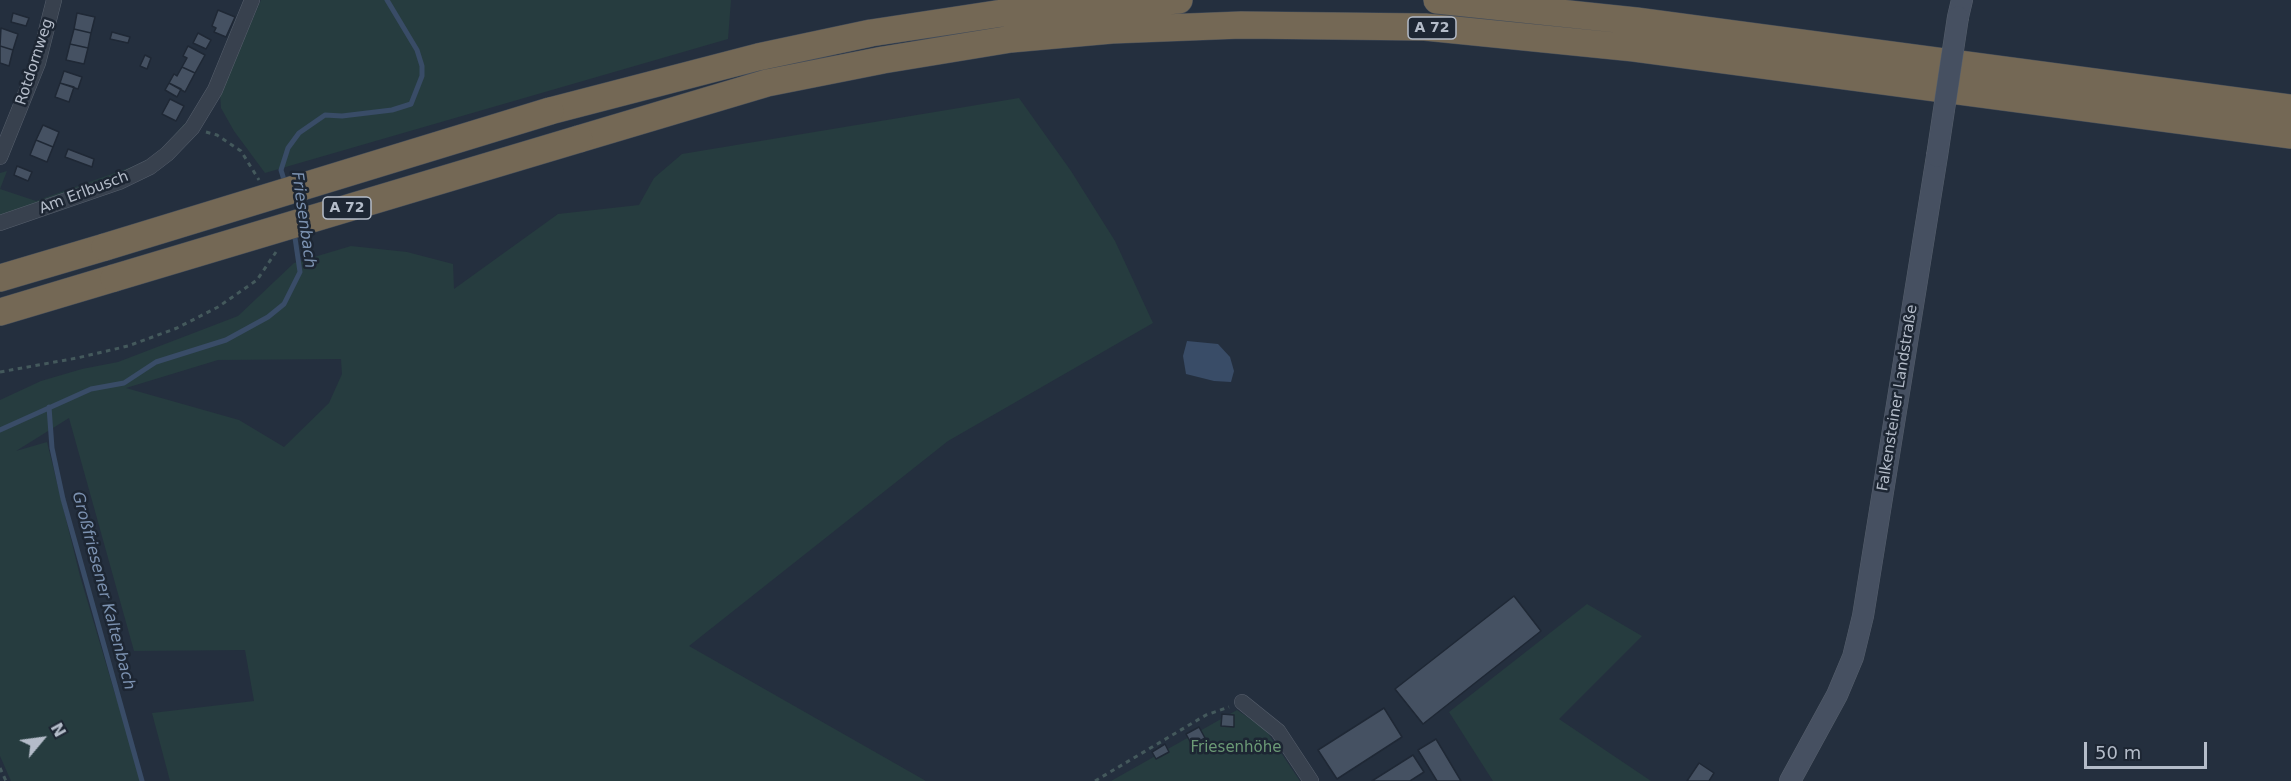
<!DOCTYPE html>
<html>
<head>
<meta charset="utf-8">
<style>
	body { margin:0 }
	#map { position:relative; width:2291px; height:781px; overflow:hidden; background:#242f3e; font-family:"DejaVu Sans",sans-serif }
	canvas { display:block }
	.north { position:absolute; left:12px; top:709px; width:60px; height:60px; -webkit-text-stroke:4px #1d2633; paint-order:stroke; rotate:61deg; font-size:16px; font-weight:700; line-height:24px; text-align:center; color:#b4bcc9 }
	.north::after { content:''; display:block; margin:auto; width:21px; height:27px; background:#b4bcc9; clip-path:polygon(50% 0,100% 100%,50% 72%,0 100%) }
	.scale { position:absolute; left:2084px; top:742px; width:123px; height:27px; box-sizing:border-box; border:3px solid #b4bcc9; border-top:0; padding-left:8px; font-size:18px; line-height:21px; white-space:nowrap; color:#b4bcc9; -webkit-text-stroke:4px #1d2633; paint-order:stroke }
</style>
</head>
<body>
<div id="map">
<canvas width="2291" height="781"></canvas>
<div class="north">N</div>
<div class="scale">50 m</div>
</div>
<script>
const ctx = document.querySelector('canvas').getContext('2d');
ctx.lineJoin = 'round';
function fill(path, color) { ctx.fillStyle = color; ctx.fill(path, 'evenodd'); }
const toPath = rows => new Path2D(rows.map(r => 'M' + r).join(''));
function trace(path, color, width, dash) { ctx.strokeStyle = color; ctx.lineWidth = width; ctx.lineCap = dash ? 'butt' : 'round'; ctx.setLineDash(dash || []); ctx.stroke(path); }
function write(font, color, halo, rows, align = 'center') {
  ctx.font = font + ' "DejaVu Sans",sans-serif'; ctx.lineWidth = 5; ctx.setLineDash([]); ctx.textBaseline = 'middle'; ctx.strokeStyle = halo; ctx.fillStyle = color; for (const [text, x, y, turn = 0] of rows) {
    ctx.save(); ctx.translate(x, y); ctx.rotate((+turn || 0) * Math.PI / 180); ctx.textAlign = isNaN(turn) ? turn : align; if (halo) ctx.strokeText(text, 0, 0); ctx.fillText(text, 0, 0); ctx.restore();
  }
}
fill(toPath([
	[261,0,731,0,728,39,265,173,234,131,221,108,220,94],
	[1019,98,1071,171,1115,241,1153,323,948,441,689,646,926,781,170,781,152,713,254,701,245,650,134,651,69,418,16,451,47,442,80,576,115,694,144,781,11,781,0,756,0,400,41,381,82,369,118,362,238,316,294,263,351,246,407,252,453,264,454,289,558,214,639,205,654,178,682,154],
	[341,359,342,374,329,403,284,447,239,420,126,388,218,360],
	[184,124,188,126,148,166,0,217,0,173,7,171,0,189,36,201,137,165,159,153],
	[1587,604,1642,636,1559,719,1651,781,1493,781,1449,712],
	[1237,710,1265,729,1300,781,1111,781]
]), '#263c3f');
fill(toPath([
	[1187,341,1218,344,1230,357,1234,371,1231,382,1214,381,1186,374,1183,356]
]), '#394c67');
trace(toPath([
	[285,183,281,170,288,148,299,133,325,115,342,116,392,110,411,104,422,76,422,66,417,50,387,0],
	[49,407,52,448,63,499,142,781],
	[0,430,91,389,124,383,156,362,226,340,268,317,284,304,300,272,294,231]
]), '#394c67', 5);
const building = toPath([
	[218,10,235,17,226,37,214,32,216,28,212,26,218,10],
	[13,13,29,18,26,26,11,22,13,13],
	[77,13,95,17,91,33,74,29,77,13],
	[1,28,18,34,13,50,0,46,1,28],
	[74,29,91,33,88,48,70,44,74,29],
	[112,32,130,37,128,43,110,39,112,32],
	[198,33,211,40,206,49,193,43,198,33],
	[70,44,88,48,84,64,66,60,70,44],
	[0,46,13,50,9,66,0,63,0,46],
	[188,46,205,55,195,73,182,67,187,58,183,56,188,46],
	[145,55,151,58,147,69,140,66,145,55],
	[182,67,195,73,185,92,169,83,174,74,177,76,182,67],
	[64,71,82,77,78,89,60,83,64,71],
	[60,83,74,87,69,102,55,97,60,83],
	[169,83,181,89,177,97,165,90,169,83],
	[170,99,184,106,176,121,162,114,170,99],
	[43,125,59,132,53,147,36,140,43,125],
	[36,140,53,147,47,162,30,155,36,140],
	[68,149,94,159,92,167,65,157,68,149],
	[17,166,32,172,28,181,14,175,17,166],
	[1514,596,1541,631,1423,724,1395,689,1514,596],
	[1384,708,1402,737,1337,779,1318,750,1384,708],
	[1222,714,1234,715,1234,727,1221,726,1222,714],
	[1199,727,1205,738,1192,745,1186,734,1199,727],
	[1436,739,1461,781,1437,781,1418,750,1436,739],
	[1165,744,1169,752,1156,759,1152,752,1165,744],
	[1413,755,1424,772,1410,781,1372,781,1413,755],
	[1699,763,1714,773,1709,781,1687,781,1699,763]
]);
fill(building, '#455162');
trace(building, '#1f2835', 1.5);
const street = toPath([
	[0,157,38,63,54,0],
	[0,223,119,182,150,167,167,154,192,128,215,90,252,0],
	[1242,702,1278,731,1311,781]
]);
const secondary = toPath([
	[1958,17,1962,0],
	[1790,781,1837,695,1853,657,1863,616,1937,156]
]);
const highway = toPath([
	[1437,0,1636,21,2291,108],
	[550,111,758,57,871,33,1003,13,1179,0],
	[579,139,767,83,883,60,1011,39,1112,30,1241,25,1425,27,1634,48,2291,135],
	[0,278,105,247],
	[0,312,114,278]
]);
trace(street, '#565f6c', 16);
trace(secondary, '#565f6c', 22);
trace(highway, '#434c59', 28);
trace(toPath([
	[206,132,217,135,241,151,259,180],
	[0,372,77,358,128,346,177,328,218,307,257,280,276,252],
	[0,768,6,781],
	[1095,781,1206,715,1229,707]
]), '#44595c', 3, [4.5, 4.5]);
trace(street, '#38414e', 15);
trace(secondary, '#465061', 21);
trace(highway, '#746855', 27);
const secondaryBridge = toPath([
	[1937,156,1958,17]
]);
const highwayBridge = toPath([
	[105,247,550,111],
	[114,278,579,139]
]);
trace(secondaryBridge, '#565f6c', 22, []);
trace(highwayBridge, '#434c59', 28, []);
trace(secondaryBridge, '#465061', 21);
trace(highwayBridge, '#746855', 27);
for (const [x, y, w] of [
	[1432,28,48],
	[347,208,48]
]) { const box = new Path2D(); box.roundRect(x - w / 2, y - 11, w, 22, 4.5); ctx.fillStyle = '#1d2633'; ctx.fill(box); trace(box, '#b4bcc9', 1.5); }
write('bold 14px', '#b4bcc9', null, [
	["A 72",1432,28],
	["A 72",347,208]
]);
write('15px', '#b4bcc9', '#1d2633', [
	["Rotdornweg",35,62,-72],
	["Am Erlbusch",84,193,-21],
	["Falkensteiner Landstraße",1898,398,-81]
]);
write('15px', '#6b9a76', '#1d2633', [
	["Friesenhöhe",1236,748]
]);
write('italic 16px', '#7c92b1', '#1d2633', [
	["Friesenbach",303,220,82],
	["Großfriesener Kaltenbach",103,591,75]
]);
</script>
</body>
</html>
